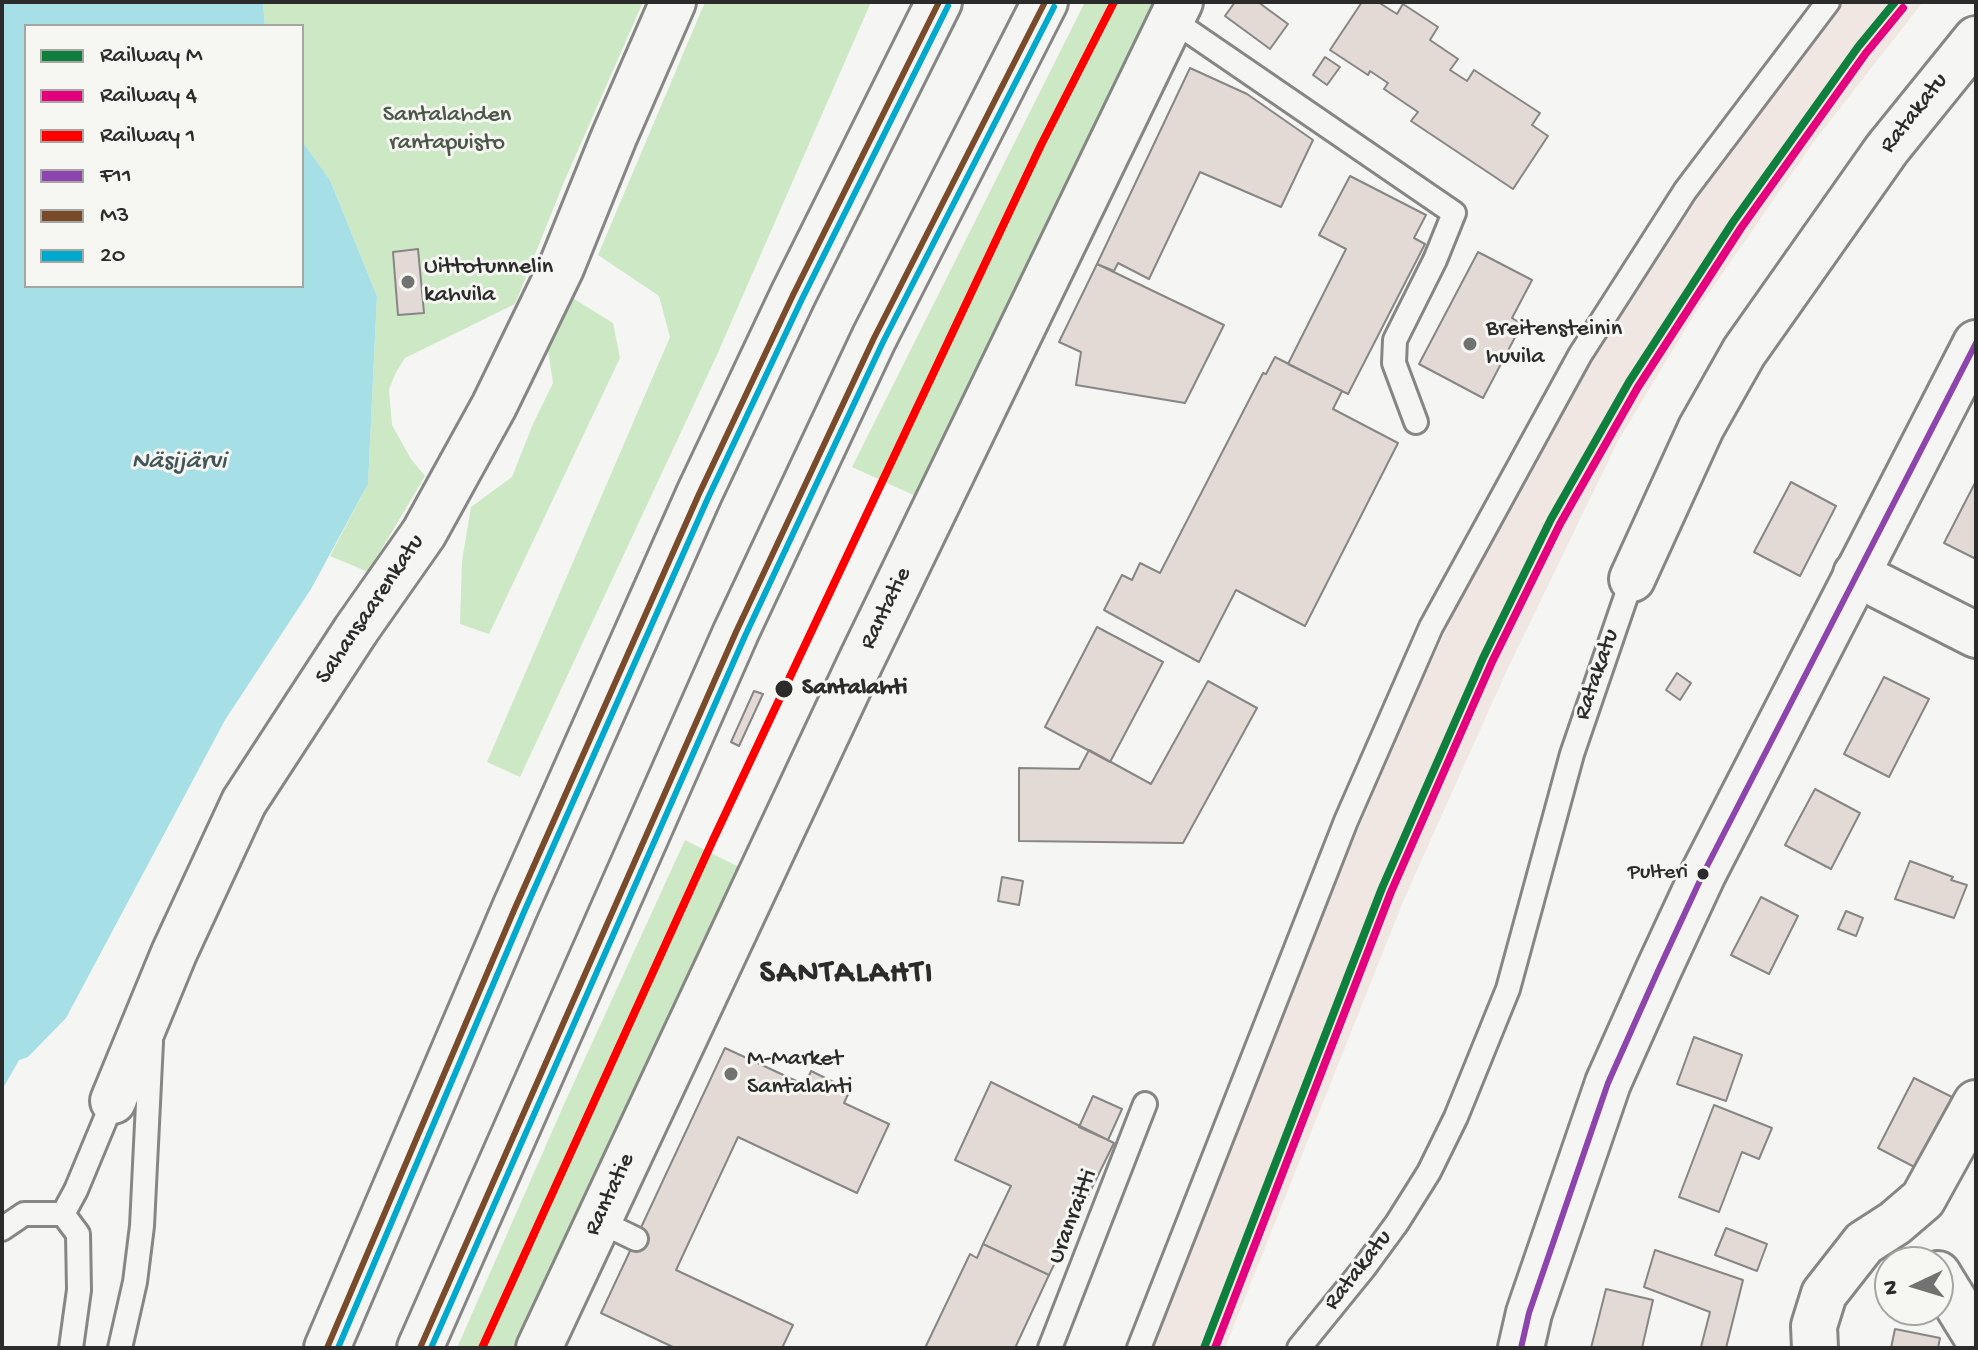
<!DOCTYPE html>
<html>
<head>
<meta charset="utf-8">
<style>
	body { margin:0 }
	#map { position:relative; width:1978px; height:1350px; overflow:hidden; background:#f5f5f3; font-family:"Gochi Hand",sans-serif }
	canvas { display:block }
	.frame { position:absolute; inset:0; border:4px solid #2b2b2b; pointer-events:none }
	.legend { position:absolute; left:24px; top:24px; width:280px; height:264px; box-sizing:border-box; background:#f6f6f2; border:2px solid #a5a5a2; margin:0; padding:10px 14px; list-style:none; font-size:24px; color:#2b2b2b }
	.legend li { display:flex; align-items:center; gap:16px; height:40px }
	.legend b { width:40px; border:2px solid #a5a5a2 }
	.north { position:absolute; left:1874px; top:1246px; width:80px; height:80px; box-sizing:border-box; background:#f6f6f2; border:2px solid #a5a5a2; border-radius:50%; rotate:266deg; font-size:22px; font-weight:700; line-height:32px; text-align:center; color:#2b2b2b }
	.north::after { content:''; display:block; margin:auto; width:28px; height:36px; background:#727271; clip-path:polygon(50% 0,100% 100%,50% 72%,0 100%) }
</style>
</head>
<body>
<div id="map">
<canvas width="1978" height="1350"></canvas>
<div class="frame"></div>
<ul class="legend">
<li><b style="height:10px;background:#0e7f3c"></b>Railway M</li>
<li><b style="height:10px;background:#e5007d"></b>Railway 4</li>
<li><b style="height:10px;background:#f00"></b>Railway 1</li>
<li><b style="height:10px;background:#8e44ad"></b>F11</li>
<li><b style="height:10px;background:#7a4b2a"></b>M3</li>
<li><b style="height:10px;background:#00a9ce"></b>20</li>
</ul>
<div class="north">N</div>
</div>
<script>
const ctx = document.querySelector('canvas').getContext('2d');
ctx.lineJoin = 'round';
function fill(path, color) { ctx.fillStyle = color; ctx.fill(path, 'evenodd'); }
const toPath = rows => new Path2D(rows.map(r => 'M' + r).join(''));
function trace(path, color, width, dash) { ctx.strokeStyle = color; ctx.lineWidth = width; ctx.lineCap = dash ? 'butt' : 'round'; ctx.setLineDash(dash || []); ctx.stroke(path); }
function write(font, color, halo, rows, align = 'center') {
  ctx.font = font + ' "Gochi Hand",sans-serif'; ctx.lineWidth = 6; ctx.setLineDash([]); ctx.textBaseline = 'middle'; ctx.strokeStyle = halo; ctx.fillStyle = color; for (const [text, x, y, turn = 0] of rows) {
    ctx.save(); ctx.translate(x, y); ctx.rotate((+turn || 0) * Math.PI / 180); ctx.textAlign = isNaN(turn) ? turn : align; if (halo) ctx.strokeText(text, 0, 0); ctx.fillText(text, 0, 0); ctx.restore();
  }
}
fill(toPath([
	[1840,2,1923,2,1815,140,1695,313,1618,441,1507,670,1405,897,1225,1348,1154,1348,1340,872,1414,699,1482,554,1576,388,1635,290,1737,137]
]), '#f0e7e2');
fill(toPath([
	[263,2,643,2,564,182,515,304,405,358,395,374,389,390,392,425,411,459,425,476,368,572,330,556,368,484,377,296,330,180,302,141,302,26,265,26],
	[705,2,871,2,716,357,520,777,487,762,670,337,659,296,598,255],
	[1085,2,1159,2,1106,105,920,498,852,467],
	[571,297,613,323,620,358,489,634,460,624,462,561,471,507,512,477,533,424,553,383,548,350],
	[685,840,745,870,519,1348,457,1348,565,1102]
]), '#cde8c4');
fill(toPath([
	[2,2,263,2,265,26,26,26,26,286,302,286,302,141,330,180,377,296,368,484,311,589,225,720,66,1018,28,1057,19,1060,2,1090]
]), '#a7dfe7');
const building = toPath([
	[1235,2,1258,2,1288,24,1270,49,1225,16,1235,2],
	[1362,2,1378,2,1397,14,1403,4,1438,27,1430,40,1458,59,1450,70,1467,81,1474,70,1540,113,1532,125,1548,136,1513,189,1411,121,1418,112,1384,89,1388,83,1370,71,1368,75,1330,50,1362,2],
	[1325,57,1340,67,1327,85,1313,75,1325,57],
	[1190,68,1247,94,1313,140,1281,207,1200,172,1149,279,1118,263,1114,271,1097,264,1190,68],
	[1350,176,1426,215,1414,238,1425,244,1348,394,1288,364,1346,249,1319,235,1350,176],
	[418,249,424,313,398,315,393,252,418,249],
	[1478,252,1532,280,1512,318,1522,324,1483,398,1419,364,1478,252],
	[1097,264,1224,325,1185,403,1076,385,1081,352,1059,342,1097,264],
	[1275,357,1342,391,1333,409,1398,443,1305,626,1236,590,1199,662,1104,610,1122,575,1132,580,1140,563,1160,573,1263,373,1266,374,1275,357],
	[1976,481,1976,559,1944,543,1976,481],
	[1791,482,1836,506,1800,576,1754,552,1791,482],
	[1097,627,1163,662,1110,762,1045,727,1097,627],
	[1677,673,1691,683,1680,700,1666,690,1677,673],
	[1884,677,1929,699,1889,777,1844,754,1884,677],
	[1208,681,1257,708,1183,843,1019,841,1019,768,1079,769,1089,750,1151,784,1208,681],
	[754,691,763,694,739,746,731,742,754,691],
	[1815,789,1860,813,1831,869,1785,845,1815,789],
	[1910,861,1953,877,1951,880,1967,885,1954,918,1895,899,1910,861],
	[1002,877,1023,881,1019,905,998,901,1002,877],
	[1761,897,1798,916,1769,974,1731,955,1761,897],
	[1846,911,1863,918,1856,936,1838,929,1846,911],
	[1694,1037,1742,1055,1726,1101,1677,1084,1694,1037],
	[725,1048,805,1085,811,1071,850,1090,844,1103,889,1124,857,1193,738,1137,676,1270,793,1325,782,1348,675,1348,601,1313,725,1048],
	[1914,1078,1960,1101,1924,1172,1878,1148,1914,1078],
	[991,1082,1114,1143,1049,1275,983,1244,1011,1186,955,1160,991,1082],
	[1093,1096,1122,1109,1108,1140,1079,1127,1093,1096],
	[1714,1105,1772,1128,1759,1159,1742,1152,1719,1212,1679,1197,1714,1105],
	[1726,1228,1767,1244,1757,1271,1715,1255,1726,1228],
	[983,1244,1049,1275,1015,1348,925,1348,970,1254,977,1258,983,1244],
	[1655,1250,1743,1280,1726,1348,1701,1347,1710,1312,1644,1287,1655,1250],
	[1606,1289,1653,1300,1642,1348,1591,1348,1606,1289],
	[1895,1329,1940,1338,1938,1348,1891,1348,1895,1329]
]);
fill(building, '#e4dad5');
trace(building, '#868685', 2);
const lane = toPath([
	[1171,19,1454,213,1435,260,1395,340,1394,363,1416,422],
	[63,1214,76,1190,113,1101],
	[599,1221,636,1239],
	[2,1229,24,1214,63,1214,78,1234,79,1290,71,1348],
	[120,1348,135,1282,142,1226,151,1042],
	[1050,1348,1145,1104],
	[1139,1348,1346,821,1431,627,1580,355,1685,191,1828,2],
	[1299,1348,1364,1268,1397,1223,1429,1172,1456,1117,1508,989,1572,754,1632,579]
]);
const street = toPath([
	[1856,574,1976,635],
	[1632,579,1701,428,1744,352,1887,149,1976,39],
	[113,1101,174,953,244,802,356,630,424,533,494,406,561,268,614,137,673,2],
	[1938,1274,1976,1336],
	[539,1348,861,661,1180,2],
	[1815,1348,1814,1326,1824,1294,1864,1243,1895,1223,1923,1199,1976,1103]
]);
const secondary = toPath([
	[1521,1348,1529,1313,1608,1083,1658,971,1703,874,1976,343]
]);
const highway = toPath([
	[327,1348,515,908,699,494,793,295,939,2],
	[420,1348,736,632,874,338,1045,2]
]);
trace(lane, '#868685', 28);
trace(street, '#868685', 50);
trace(secondary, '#868685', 50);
trace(highway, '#868685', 50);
trace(lane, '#f5f5f3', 22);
trace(street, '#f5f5f3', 44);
trace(secondary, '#f5f5f3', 44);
trace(highway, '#f5f5f3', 44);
trace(toPath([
	[1521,1348,1529,1313,1608,1083,1658,971,1703,874,1976,343]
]), '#8e44ad', 6);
trace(toPath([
	[327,1348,515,908,699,494,793,295,939,2],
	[420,1348,736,632,874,338,1045,2]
]), '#7a4b2a', 6);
trace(toPath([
	[338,1348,524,912,708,498,802,299,948,6],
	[431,1348,745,636,883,342,1054,7]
]), '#00a9ce', 6);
trace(toPath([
	[1204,1348,1382,888,1483,658,1551,519,1629,382,1733,222,1858,47,1895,2]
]), '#0e7f3c', 8);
trace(toPath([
	[1215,1348,1391,892,1492,662,1560,524,1638,387,1741,228,1866,53,1903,8]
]), '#e5007d', 8);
trace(toPath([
	[482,1348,713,840,1041,145,1114,2]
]), '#f00', 8);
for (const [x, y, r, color] of [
	[408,282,8,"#727271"],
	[1470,344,8,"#727271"],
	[784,689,10,"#2b2b2b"],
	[1703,874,7,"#2b2b2b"],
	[731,1074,8,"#727271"]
]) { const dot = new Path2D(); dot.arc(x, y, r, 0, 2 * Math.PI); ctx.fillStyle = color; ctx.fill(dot); trace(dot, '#f6f6f2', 3); }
write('22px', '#2b2b2b', '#f6f6f2', [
	["Pulteri",1688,874]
], 'right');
write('24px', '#2b2b2b', '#f6f6f2', [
	["Ratakatu",1915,114,-52],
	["Rantatie",887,609,-64],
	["Sahansaarenkatu",371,610,-56],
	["Ratakatu",1598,675,-71],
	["Rantatie",611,1195,-65],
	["Uranraitti",1074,1217,-69],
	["Ratakatu",1359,1271,-52]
]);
write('24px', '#4b5848', '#f6f6f2', [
	["Santalahden",447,116],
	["rantapuisto",447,144]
]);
write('24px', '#2b2b2b', '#f6f6f2', [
	["Uittotunnelin",424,268],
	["kahvila",424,296],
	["Breitensteinin",1486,330],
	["huvila",1486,358],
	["M-Market",747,1060],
	["Santalahti",747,1088]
], 'left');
write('bold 24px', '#2b2b2b', '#f6f6f2', [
	["Santalahti",802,689]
], 'left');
write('italic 26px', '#425659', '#f6f6f2', [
	["Näsijärvi",179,463]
]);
ctx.letterSpacing = '2px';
write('bold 32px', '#2b2b2b', '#f6f6f2', [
	["SANTALAHTI",847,975]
]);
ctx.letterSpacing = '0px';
</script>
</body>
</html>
